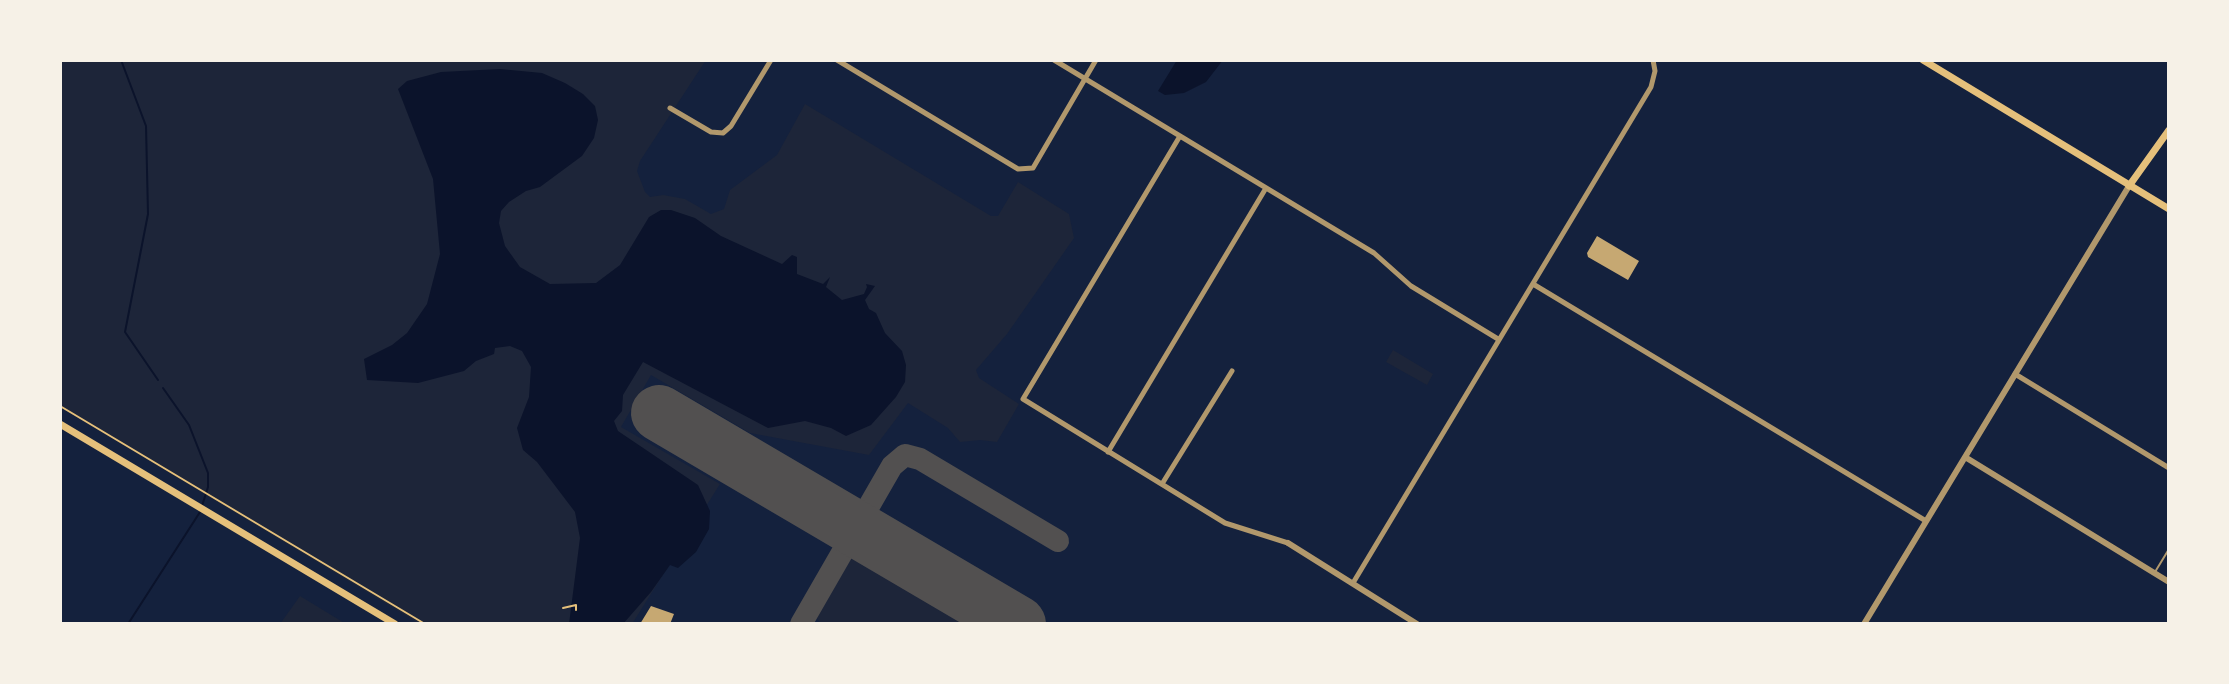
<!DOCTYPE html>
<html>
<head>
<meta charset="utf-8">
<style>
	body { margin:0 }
	#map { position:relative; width:2229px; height:684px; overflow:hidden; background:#14213d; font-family:Inter,sans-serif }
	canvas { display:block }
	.frame { position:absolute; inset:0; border:62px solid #f6f1e7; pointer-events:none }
</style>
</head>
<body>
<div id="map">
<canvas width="2229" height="684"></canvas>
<div class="frame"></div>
</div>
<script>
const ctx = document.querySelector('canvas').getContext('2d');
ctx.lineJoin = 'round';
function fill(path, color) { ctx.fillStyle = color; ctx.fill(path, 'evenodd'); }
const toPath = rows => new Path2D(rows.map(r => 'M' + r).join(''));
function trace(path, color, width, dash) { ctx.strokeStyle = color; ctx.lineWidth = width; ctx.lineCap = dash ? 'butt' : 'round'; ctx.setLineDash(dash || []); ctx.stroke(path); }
fill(toPath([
	[60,60,706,60,640,161,637,171,645,192,650,197,663,195,685,199,711,214,724,209,730,190,777,155,805,104,991,216,998,216,1018,182,1069,214,1074,238,1007,334,976,370,979,378,1019,404,997,442,980,440,960,442,948,428,908,403,869,455,750,433,651,375,621,427,720,484,632,624,420,624,60,407],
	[1393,350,1433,374,1427,385,1386,362],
	[860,555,892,564,993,624,822,624,817,619,823,597,844,561],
	[300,596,346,624,280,624]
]), '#1d2539');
fill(toPath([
	[1177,60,1223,60,1206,82,1184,93,1165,95,1158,91],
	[500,69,542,73,565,83,583,94,595,106,598,120,594,138,582,156,540,187,526,191,509,202,501,211,499,223,505,246,520,267,550,284,596,283,620,265,649,217,661,210,671,210,695,218,721,236,782,264,792,255,797,257,797,274,823,284,830,277,826,287,842,300,864,294,867,287,866,284,875,286,865,300,869,309,876,313,885,333,902,351,906,365,905,382,896,397,871,425,846,436,831,428,805,421,768,428,643,362,623,395,622,411,614,421,618,431,698,485,710,511,709,529,696,552,678,568,670,565,651,592,623,624,569,624,580,538,575,512,537,462,523,450,517,428,529,397,531,367,522,351,510,346,495,348,494,354,476,361,464,371,418,383,367,380,364,359,392,345,407,333,427,304,440,254,433,179,398,89,407,81,441,72]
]), '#0b132b');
trace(toPath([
	[121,60,146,126,148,214,125,332,158,380],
	[163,388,189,425,208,473,208,487,202,506],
	[128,624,200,512]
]), '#0b132b', 2);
trace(toPath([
	[801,624,892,466,905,455,920,459,1058,541]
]), '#525050', 22);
trace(toPath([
	[659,413,1018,624]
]), '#525050', 56);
fill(toPath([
	[1597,236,1639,261,1628,280,1588,257,1587,253],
	[651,606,674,614,670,624,640,624]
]), '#c6a872');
trace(toPath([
	[60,406,425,624],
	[563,608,576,605,576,610]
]), '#e5c07b', 2);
trace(toPath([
	[2155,572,2169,549]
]), '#b1986c', 2);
trace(toPath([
	[837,60,1018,169,1033,168,1096,60],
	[1054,60,1374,253,1411,286,1498,339],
	[670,108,711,132,723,133,731,126,771,60],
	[1180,136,1023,399,1225,523,1288,543],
	[1533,284,1926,521],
	[2015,374,2169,468],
	[1108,452,1266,188],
	[1162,484,1232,371],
	[1353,583,1651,87,1655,71,1653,60]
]), '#b1986c', 5);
trace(toPath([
	[1965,457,2169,582],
	[1288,543,1417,624],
	[1864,624,2129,186]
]), '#b1986c', 6);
trace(toPath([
	[2129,186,2169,130],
	[60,424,395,624]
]), '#e5c07b', 7);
trace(toPath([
	[1923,60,2169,209]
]), '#e5c07b', 7);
</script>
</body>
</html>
